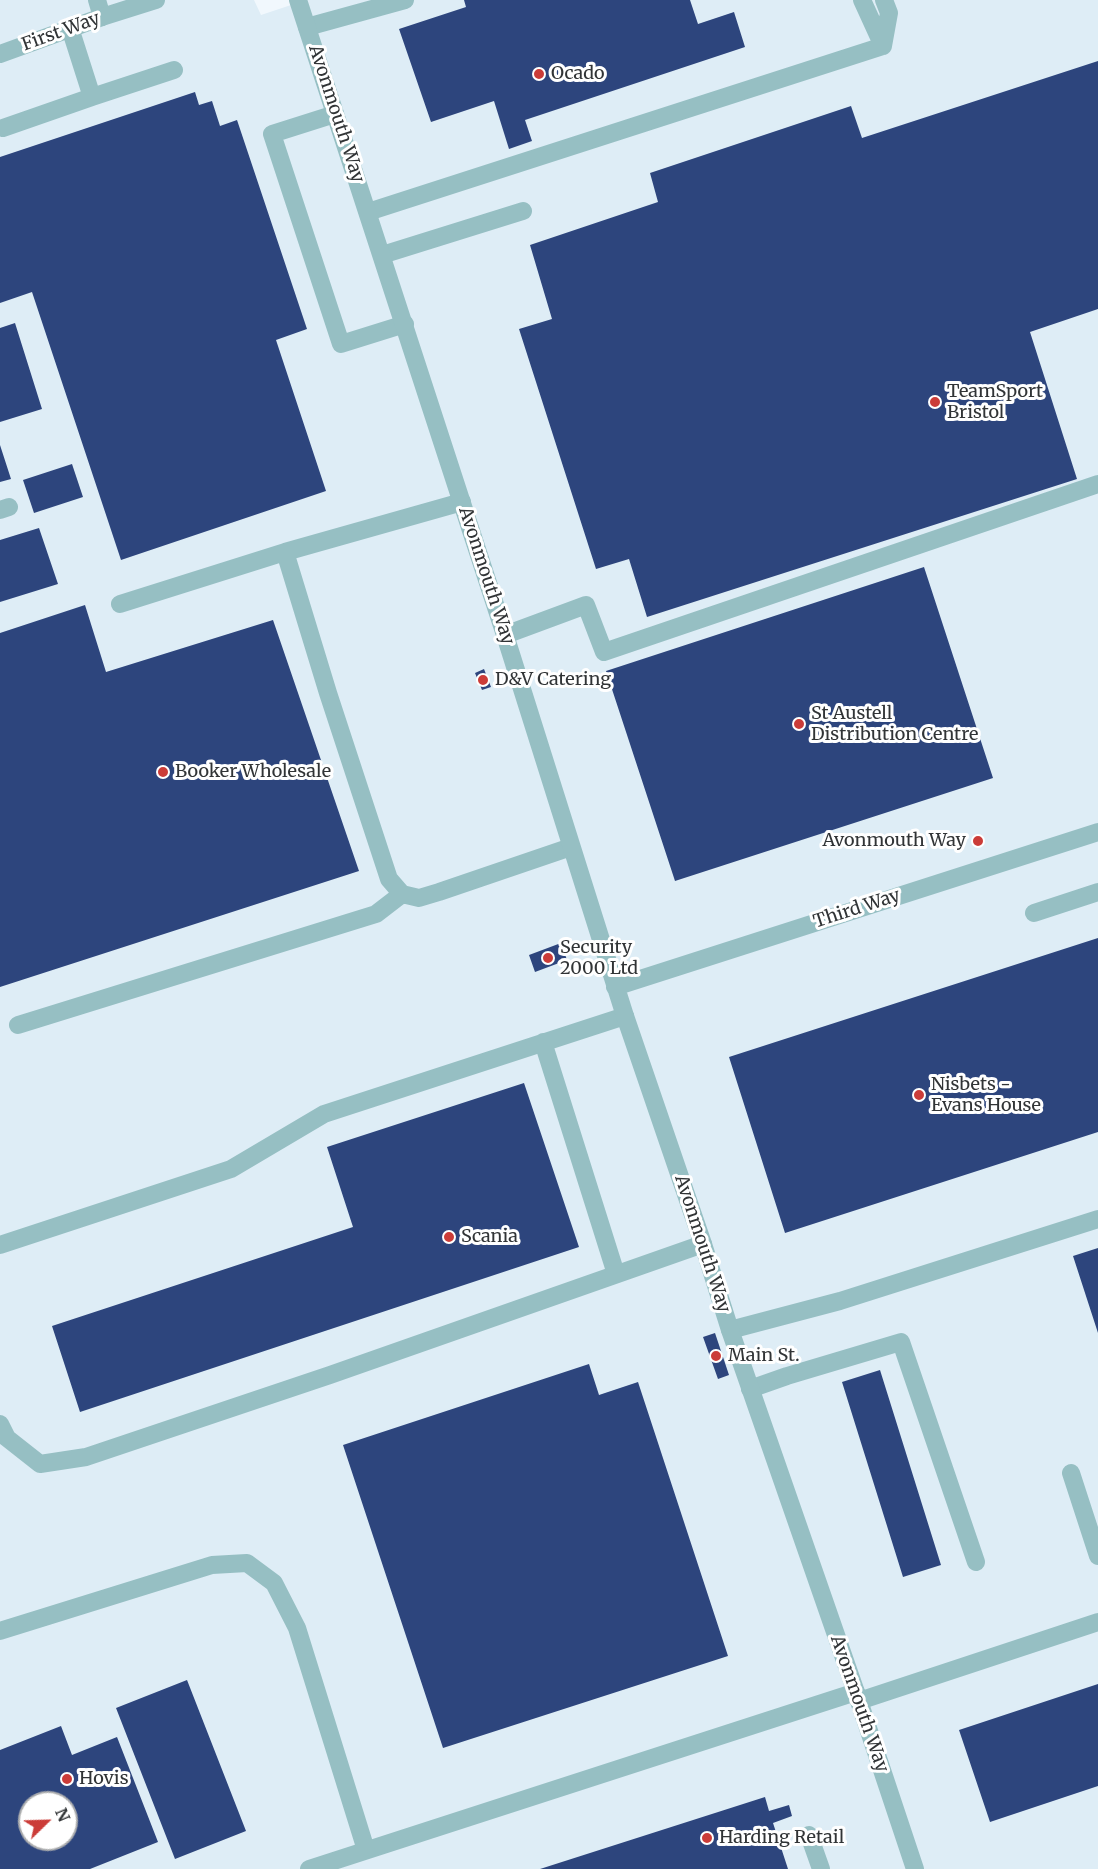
<!DOCTYPE html>
<html>
<head>
<meta charset="utf-8">
<style>
	body { margin:0 }
	#map { position:relative; width:1098px; height:1869px; overflow:hidden; background:#f1f8fd; font-family:Merriweather,serif }
	canvas { display:block }
	.north { position:absolute; left:18px; top:1791px; width:60px; height:60px; box-sizing:border-box; background:#fff; border:2px solid #adaeaf; border-radius:50%; rotate:67deg; font-size:16px; font-weight:700; line-height:24px; text-align:center; color:#313436 }
	.north::after { content:''; display:block; margin:auto; width:21px; height:27px; background:#cb3c38; clip-path:polygon(50% 0,100% 100%,50% 72%,0 100%) }
</style>
</head>
<body>
<div id="map">
<canvas width="1098" height="1869"></canvas>
<div class="north">N</div>
</div>
<script>
const ctx = document.querySelector('canvas').getContext('2d');
ctx.lineJoin = 'round';
function fill(path, color) { ctx.fillStyle = color; ctx.fill(path, 'evenodd'); }
const toPath = rows => new Path2D(rows.map(r => 'M' + r).join(''));
function trace(path, color, width, dash) { ctx.strokeStyle = color; ctx.lineWidth = width; ctx.lineCap = dash ? 'butt' : 'round'; ctx.setLineDash(dash || []); ctx.stroke(path); }
function write(font, color, halo, rows, align = 'center') {
  ctx.font = font + ' Merriweather,serif'; ctx.lineWidth = 6; ctx.setLineDash([]); ctx.textBaseline = 'middle'; ctx.strokeStyle = halo; ctx.fillStyle = color; for (const [text, x, y, turn = 0] of rows) {
    ctx.save(); ctx.translate(x, y); ctx.rotate((+turn || 0) * Math.PI / 180); ctx.textAlign = isNaN(turn) ? turn : align; if (halo) ctx.strokeText(text, 0, 0); ctx.fillText(text, 0, 0); ctx.restore();
  }
}
fill(toPath([
	[0,0,254,0,261,15,306,0,1098,0,1098,1869,0,1869],
	[30,1803,66,1803,66,1839,30,1839]
]), '#deedf6');
fill(toPath([
	[464,0,690,0,698,24,734,12,745,47,525,120,532,141,509,149,494,101,431,122,399,29,466,7],
	[1098,61,1098,309,1030,332,1077,479,647,617,629,559,596,569,519,329,552,319,530,245,658,202,650,173,851,106,862,138],
	[195,92,199,105,212,101,220,126,237,120,307,329,276,340,326,491,121,560,32,292,0,303,0,157],
	[15,323,42,409,0,422,0,328],
	[0,445,11,479,0,482],
	[72,464,83,497,34,513,23,480],
	[39,528,58,584,0,602,0,540],
	[924,567,993,778,675,881,606,671],
	[85,605,106,672,273,620,359,871,0,987,0,633],
	[484,669,491,687,482,690,475,673],
	[1098,938,1098,1132,785,1233,729,1057],
	[561,943,567,960,535,972,529,955],
	[524,1083,579,1247,80,1412,52,1326,353,1227,327,1147],
	[1098,1248,1098,1333,1073,1256],
	[715,1333,729,1375,718,1379,703,1337],
	[589,1364,599,1395,638,1382,728,1656,443,1748,343,1445],
	[880,1370,941,1565,903,1577,842,1382],
	[187,1680,246,1831,175,1859,116,1708],
	[1098,1684,1098,1786,990,1822,959,1730],
	[61,1726,72,1755,117,1737,158,1842,90,1869,0,1869,0,1750],
	[30,1803,66,1803,66,1839,30,1839],
	[765,1797,769,1811,789,1805,792,1816,773,1823,788,1869,540,1869]
]), '#2d457d');
trace(toPath([
	[97,0,102,17],
	[862,0,883,46],
	[307,27,405,0],
	[70,28,92,97,174,70],
	[883,46,889,13,884,0],
	[335,114,272,134,341,344,405,324],
	[3,128,92,97],
	[368,212,883,46],
	[382,255,523,211],
	[0,510,9,507],
	[285,552,328,693,389,879,402,894,419,898,439,892,571,847],
	[120,604,285,552,462,502],
	[505,635,586,605,604,652,1098,484],
	[1034,913,1098,892],
	[18,1025,376,914,402,894],
	[543,1042,616,1274],
	[0,1245,231,1169,324,1114,625,1016],
	[730,1330,840,1301,1098,1219],
	[750,1389,787,1376,901,1342,976,1562],
	[0,1424,7,1438,40,1464,86,1457,330,1375,703,1244],
	[1071,1473,1098,1556],
	[0,1631,212,1565,247,1563,274,1583,297,1628,366,1850],
	[859,1701,1098,1622],
	[809,1835,821,1869],
	[309,1869,856,1692]
]), '#96bfc3', 18);
trace(toPath([
	[298,0,505,635,625,1016,703,1244,730,1330,859,1701,915,1869],
	[0,54,102,17,156,0],
	[615,987,1098,832]
]), '#96bfc3', 18);
for (const [x, y, r, color] of [
	[539,74,6,"#cb3c38"],
	[935,402,6,"#cb3c38"],
	[483,680,6,"#cb3c38"],
	[799,724,6,"#cb3c38"],
	[163,772,6,"#cb3c38"],
	[978,841,6,"#cb3c38"],
	[548,958,6,"#cb3c38"],
	[919,1095,6,"#cb3c38"],
	[449,1237,6,"#cb3c38"],
	[716,1356,6,"#cb3c38"],
	[67,1779,6,"#cb3c38"],
	[707,1838,6,"#cb3c38"]
]) { const dot = new Path2D(); dot.arc(x, y, r, 0, 2 * Math.PI); ctx.fillStyle = color; ctx.fill(dot); trace(dot, '#fff', 2); }
write('18px', '#313436', '#fff', [
	["First Way",61,32,-20],
	["Avonmouth Way",336,114,72],
	["Avonmouth Way",486,576,72],
	["Third Way",857,909,-18],
	["Avonmouth Way",702,1244,72],
	["Avonmouth Way",859,1704,71]
]);
write('18px', '#313436', '#fff', [
	["Ocado",551,74],
	["TeamSport",947,392],
	["Bristol",947,413],
	["D&V Catering",495,680],
	["St Austell",811,714],
	["Distribution Centre",811,735],
	["Booker Wholesale",175,772],
	["Avonmouth Way",966,841,"right"],
	["Security",560,948],
	["2000 Ltd",560,969],
	["Nisbets -",931,1085],
	["Evans House",931,1106],
	["Scania",461,1237],
	["Main St.",728,1356],
	["Hovis",79,1779],
	["Harding Retail",719,1838]
], 'left');
</script>
</body>
</html>
